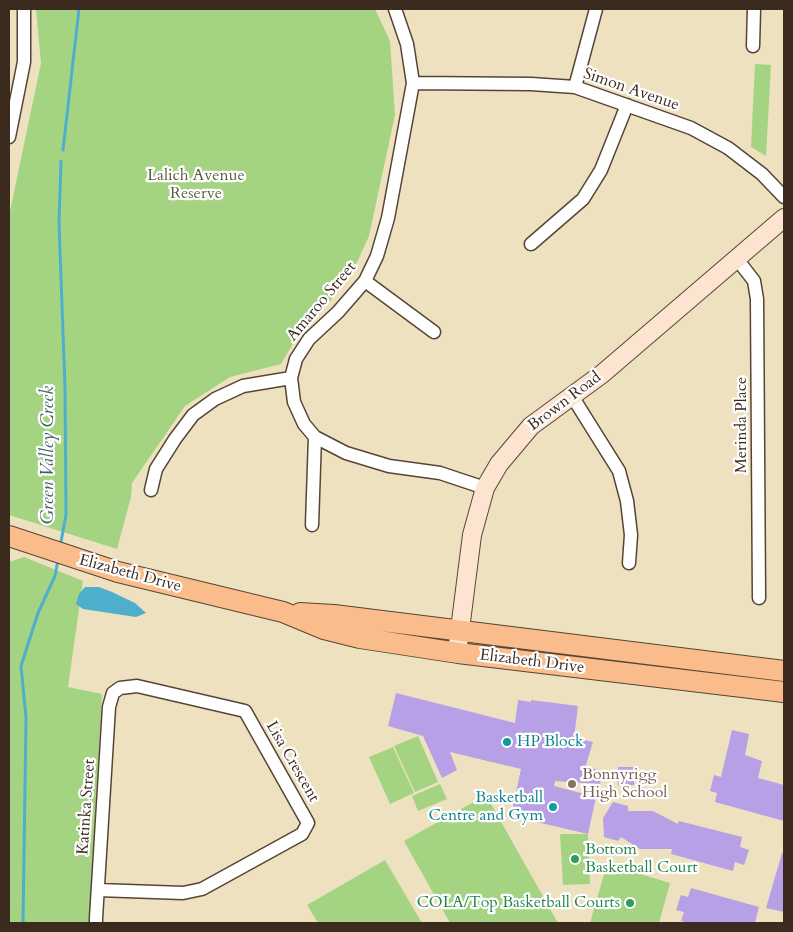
<!DOCTYPE html>
<html>
<head>
<meta charset="utf-8">
<style>
	body { margin:0 }
	#map { position:relative; width:793px; height:932px; overflow:hidden; background:#eee1c0; font-family:Cardo,serif }
	canvas { display:block }
	.frame { position:absolute; inset:0; border:10px solid #3b2a1e; pointer-events:none }
</style>
</head>
<body>
<div id="map">
<canvas width="793" height="932"></canvas>
<div class="frame"></div>
</div>
<script>
const ctx = document.querySelector('canvas').getContext('2d');
ctx.lineJoin = 'round';
function fill(path, color) { ctx.fillStyle = color; ctx.fill(path, 'evenodd'); }
const toPath = rows => new Path2D(rows.map(r => 'M' + r).join(''));
function trace(path, color, width, dash) { ctx.strokeStyle = color; ctx.lineWidth = width; ctx.lineCap = dash ? 'butt' : 'round'; ctx.setLineDash(dash || []); ctx.stroke(path); }
function write(font, color, halo, rows, align = 'center') {
  ctx.font = font + ' Cardo,serif'; ctx.lineWidth = 4.5; ctx.setLineDash([]); ctx.textBaseline = 'middle'; ctx.strokeStyle = halo; ctx.fillStyle = color; for (const [text, x, y, turn = 0] of rows) {
    ctx.save(); ctx.translate(x, y); ctx.rotate((+turn || 0) * Math.PI / 180); ctx.textAlign = isNaN(turn) ? turn : align; if (halo) ctx.strokeText(text, 0, 0); ctx.fillText(text, 0, 0); ctx.restore();
  }
}
fill(toPath([
	[36,9,375,9,390,41,395,115,369,236,354,269,331,300,303,327,281,364,230,377,185,406,132,483,131,497,117,549,9,515,9,216,41,63],
	[755,64,771,65,766,156,751,147],
	[24,557,83,581,68,687,102,694,89,923,9,923,9,562],
	[418,736,438,782,415,792,394,746],
	[393,747,414,793,390,804,369,757],
	[440,784,447,799,418,811,412,796],
	[486,795,558,923,450,923,404,841],
	[560,834,588,834,590,884,563,885],
	[385,860,422,923,318,923,307,905],
	[607,864,670,883,659,923,590,923]
]), '#a4d482');
fill(toPath([
	[85,587,99,587,112,592,135,603,146,613,136,617,83,609,76,604,79,594]
]), '#4eafcd');
trace(toPath([
	[63,150,79,9],
	[60,547,66,515,65,387,59,223,61,161],
	[23,923,26,718,21,666,38,613,55,576,58,560]
]), '#4eafcd', 3);
fill(toPath([
	[396,693,515,723,518,700,531,702,531,700,578,706,574,738,593,742,586,765,602,772,600,784,555,781,554,786,596,797,588,834,511,816,521,769,450,752,457,770,442,778,423,736,388,726],
	[732,730,749,734,745,755,762,761,758,778,784,785,784,821,715,802,717,793,710,791,714,775,721,777],
	[618,767,635,767,634,785,618,785],
	[613,802,628,806,628,811,653,811,678,824,679,821,742,837,740,847,749,850,744,865,735,862,733,871,671,854,672,849,640,849,621,837,618,841,604,837,603,818],
	[782,853,784,853,784,912,766,908],
	[691,888,759,907,755,923,689,923,681,921,684,912,676,910,681,895,688,897]
]), '#b7a0e5');
const street = toPath([
	[395,9,407,44,413,83,388,218,377,256,365,281,338,312,309,339,296,359,291,378,294,402,304,424,315,437,346,453,389,466,440,473,485,488],
	[753,46,754,9],
	[413,83,531,84,575,87,691,128,728,148,762,174,784,197],
	[575,87,596,9],
	[9,137,24,62,24,9],
	[531,244,583,199,601,170,627,105],
	[737,259,754,281,757,299,759,598],
	[365,281,434,332],
	[572,396,619,471,627,501,631,535,629,563],
	[151,490,156,469,175,439,193,415,215,399,243,386,291,378],
	[312,525,315,437],
	[96,923,96,918,109,707,113,693,120,688,137,686,245,711,308,823,302,834,202,889,183,893,98,890]
]);
const secondary = toPath([
	[457,653,472,535,485,488,499,464,531,426,602,374,784,218]
]);
const primary = toPath([
	[9,536,118,572,283,612,324,629,360,638,458,653,784,692],
	[300,613,334,615,784,671]
]);
trace(street, '#564536', 15);
trace(secondary, '#564536', 20);
trace(primary, '#564536', 22);
trace(street, '#fff', 12);
trace(secondary, '#fde4d0', 18);
trace(primary, '#f9bc8a', 20);
for (const [x, y, r, color] of [
	[507,742,5,"#0f9aa8"],
	[572,784,5,"#8d6e63"],
	[553,807,5,"#0f9aa8"],
	[575,859,5,"#2e9e5b"],
	[630,903,5,"#2e9e5b"]
]) { const dot = new Path2D(); dot.arc(x, y, r, 0, 2 * Math.PI); ctx.fillStyle = color; ctx.fill(dot); trace(dot, '#fff', 2); }
write('16px', '#3b2a1e', '#fff', [
	["Simon Avenue",631,90,19],
	["Amaroo Street",322,302,-50],
	["Brown Road",565,402,-37],
	["Merinda Place",742,425,-90],
	["Elizabeth Drive",130,574,15],
	["Elizabeth Drive",532,662,7],
	["Lisa Crescent",292,762,60],
	["Katinka Street",87,807,-86]
]);
write('16px', '#5a5d3c', '#fff', [
	["Lalich Avenue",196,176],
	["Reserve",196,194]
]);
write('16px', '#0d838f', '#fff', [
	["HP Block",517,742],
	["Basketball",543,798,"right"],
	["Centre and Gym",543,816,"right"]
], 'left');
write('16px', '#785e54', '#fff', [
	["Bonnyrigg",582,775],
	["High School",582,793]
], 'left');
write('16px', '#27864d', '#fff', [
	["Bottom",585,850],
	["Basketball Court",585,868],
	["COLA/Top Basketball Courts",620,903,"right"]
], 'left');
write('italic 18px', '#435f64', '#fff', [
	["Green Valley Creek",49,455,-90]
]);
</script>
</body>
</html>
